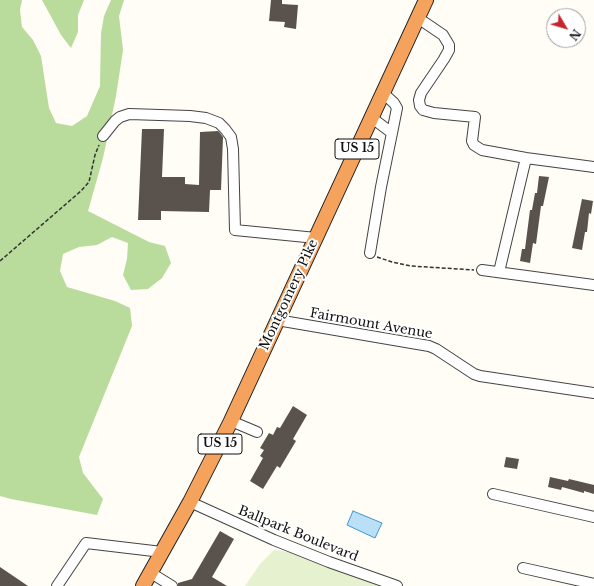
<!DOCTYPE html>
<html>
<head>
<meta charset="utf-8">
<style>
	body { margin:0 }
	#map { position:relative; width:594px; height:586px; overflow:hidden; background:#fffdf5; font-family:"Libre Baskerville",serif }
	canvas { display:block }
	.north { position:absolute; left:546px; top:8px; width:40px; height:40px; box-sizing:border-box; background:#fff; border:1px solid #a0a0a0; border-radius:50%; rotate:128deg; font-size:11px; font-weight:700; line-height:16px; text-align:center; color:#111 }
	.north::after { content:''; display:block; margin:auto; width:14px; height:18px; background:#c4262e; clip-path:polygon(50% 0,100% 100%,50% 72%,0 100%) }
</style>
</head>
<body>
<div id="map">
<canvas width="594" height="586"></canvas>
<div class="north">N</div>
</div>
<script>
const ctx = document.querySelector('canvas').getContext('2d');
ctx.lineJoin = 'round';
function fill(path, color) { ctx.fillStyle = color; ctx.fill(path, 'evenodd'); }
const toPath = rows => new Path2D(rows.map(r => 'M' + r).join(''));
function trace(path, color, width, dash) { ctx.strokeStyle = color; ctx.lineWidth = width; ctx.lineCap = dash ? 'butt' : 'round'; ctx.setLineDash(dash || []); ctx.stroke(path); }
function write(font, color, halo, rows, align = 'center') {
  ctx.font = font + ' "Libre Baskerville",serif'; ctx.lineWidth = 4; ctx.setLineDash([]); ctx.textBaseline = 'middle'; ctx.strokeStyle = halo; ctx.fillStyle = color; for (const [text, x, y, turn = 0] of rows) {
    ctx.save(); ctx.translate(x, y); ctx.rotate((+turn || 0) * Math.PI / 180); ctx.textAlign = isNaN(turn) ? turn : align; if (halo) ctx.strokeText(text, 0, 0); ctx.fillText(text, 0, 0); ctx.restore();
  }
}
fill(toPath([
	[0,0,22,0,20,10,22,27,33,40,41,56,49,108,56,123,72,126,87,116,100,86,101,33,104,16,111,0,124,0,119,16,123,50,116,96,103,158,88,211,149,242,165,246,171,263,162,278,148,289,131,290,123,275,127,259,128,243,112,237,97,245,79,247,63,254,60,271,67,287,115,301,130,308,132,326,79,457,83,473,103,499,97,515,11,499,0,496],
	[42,0,84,0,78,15,78,32,71,48,61,35]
]), '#b9dc9c');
fill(toPath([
	[274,550,289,552,379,586,245,586,260,564]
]), '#e6f2cf');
const water = toPath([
	[353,511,382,523,375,538,347,525,353,511]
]);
fill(water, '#b9e0f7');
trace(water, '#3f96cf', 1);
fill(toPath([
	[271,0,282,0,282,4,298,5,296,29,284,27,285,22,269,21],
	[142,129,164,129,162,177,185,177,185,184,199,185,200,132,218,131,220,133,223,137,221,190,210,190,209,212,161,211,161,220,138,220],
	[539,176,549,177,543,206,541,206,536,244,533,243,530,263,520,261,522,249,525,249,530,210,532,210,535,193,537,193],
	[582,199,593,201,591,214,589,213,587,232,585,232,582,250,572,248],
	[293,406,307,415,293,439,296,441,280,468,277,466,263,489,250,481,263,458,260,456,264,450,260,448,269,433,273,435,277,427,280,428],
	[506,457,519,459,517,469,504,467],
	[550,477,568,481,569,479,594,485,594,494,584,491,584,493,562,487,561,490,548,487],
	[220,531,234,539,212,577,227,586,178,586,178,583,192,579],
	[0,567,28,586,0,586]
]), '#5a524d');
const minor = toPath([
	[418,18,443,35,449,45,449,50,444,59,421,93,419,100,420,106,423,110,434,113,475,117,472,141,474,145,482,150,526,158,594,167],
	[383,93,394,103,397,108,392,133],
	[103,136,115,121,120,117,129,114,190,116,206,118,219,123,225,129,231,137,233,149,235,230,316,238],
	[370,253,381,187,392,133,372,118],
	[482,270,594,285],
	[499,272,526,158],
	[277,320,429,346,436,349,474,374,480,376,594,393],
	[231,421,257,432],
	[493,494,594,517],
	[190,502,274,540,329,562,397,586],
	[523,568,594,584],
	[151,573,172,586],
	[57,586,86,543,162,552]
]);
const highway = toPath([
	[143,586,190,502,230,423,426,0]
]);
trace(minor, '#444', 12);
trace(highway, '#222', 16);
trace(toPath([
	[377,257,392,262,411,266,474,270],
	[0,261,81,191,89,182,95,155,99,145]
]), '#333', 1.5, [4, 2]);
trace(minor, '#fff', 10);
trace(highway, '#f5a25d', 14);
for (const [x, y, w] of [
	[357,149,44],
	[220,444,44]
]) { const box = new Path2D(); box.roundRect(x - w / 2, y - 10, w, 20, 3); ctx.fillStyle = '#fff'; ctx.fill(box); trace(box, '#111', 1); }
write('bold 12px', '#111', null, [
	["US 15",357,149],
	["US 15",220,444]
]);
write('13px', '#111', '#fff', [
	["Montgomery Pike",289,295,-65],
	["Fairmount Avenue",371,324,10],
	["Ballpark Boulevard",298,534,22]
]);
</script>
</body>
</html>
